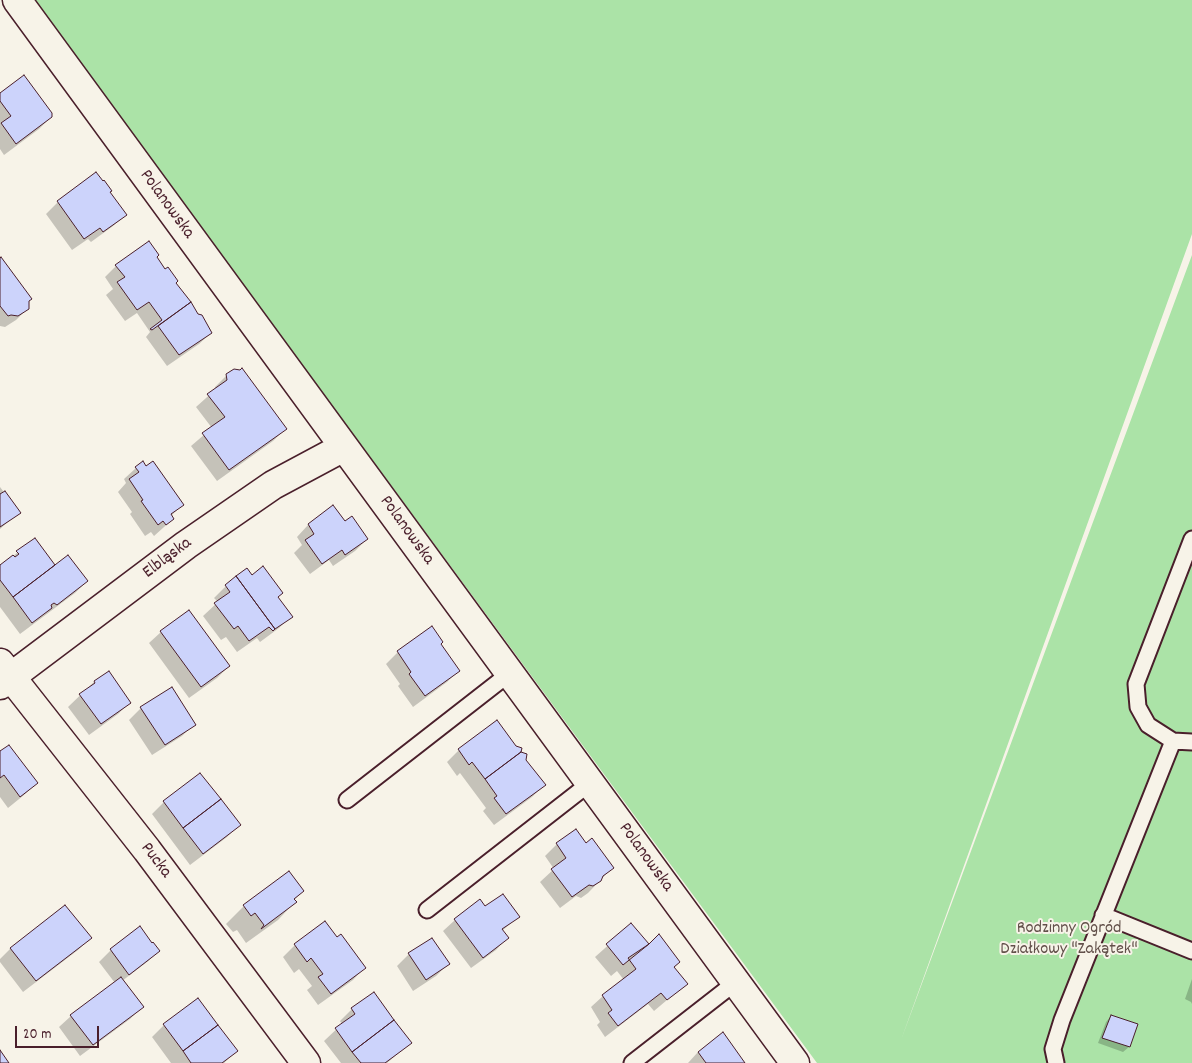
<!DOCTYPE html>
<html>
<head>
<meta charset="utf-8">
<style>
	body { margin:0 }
	#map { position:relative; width:1192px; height:1063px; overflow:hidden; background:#f7f3e8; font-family:Dekko,sans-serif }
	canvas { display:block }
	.scale { position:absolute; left:15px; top:1026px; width:84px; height:22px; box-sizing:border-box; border:2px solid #4a1f2b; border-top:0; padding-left:6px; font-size:15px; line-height:18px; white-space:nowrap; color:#4a1f2b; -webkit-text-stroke:4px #f7f3e8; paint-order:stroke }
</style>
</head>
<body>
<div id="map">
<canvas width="1192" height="1063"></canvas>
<div class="scale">20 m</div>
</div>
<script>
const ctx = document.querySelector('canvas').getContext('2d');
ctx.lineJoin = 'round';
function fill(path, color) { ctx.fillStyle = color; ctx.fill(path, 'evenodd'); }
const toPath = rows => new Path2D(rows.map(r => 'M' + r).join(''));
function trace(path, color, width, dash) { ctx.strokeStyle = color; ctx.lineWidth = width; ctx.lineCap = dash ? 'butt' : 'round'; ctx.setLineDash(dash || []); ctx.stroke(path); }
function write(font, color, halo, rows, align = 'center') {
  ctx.font = font + ' Dekko,sans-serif'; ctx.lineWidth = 4; ctx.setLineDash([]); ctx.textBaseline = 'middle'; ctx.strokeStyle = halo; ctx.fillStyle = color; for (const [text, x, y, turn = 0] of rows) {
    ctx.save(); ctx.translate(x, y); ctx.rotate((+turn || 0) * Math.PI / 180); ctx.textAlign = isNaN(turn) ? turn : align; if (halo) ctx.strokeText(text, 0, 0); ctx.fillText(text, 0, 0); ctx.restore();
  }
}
fill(toPath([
	[33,0,1192,0,1192,234,901,1040,1192,255,1192,1063,817,1063]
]), '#abe3a7');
fill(toPath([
	[0,94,51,117,39,129,4,155,0,149],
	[109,192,125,215,113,226,91,242,88,239,72,250,46,214,58,202],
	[155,257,211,333,199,344,167,366,146,337,150,332,137,313,125,321,106,295,113,289,105,277,116,266],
	[0,259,31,299,28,302,28,308,16,320,5,327,0,326],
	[227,375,285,429,273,441,217,481,191,446,212,428,196,407,215,390,215,387],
	[136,468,182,505,171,516,173,519,154,536,151,532,145,536,130,514,132,512,118,492,126,483,124,479],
	[0,487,19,512,0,529],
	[333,507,345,523,367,539,355,551,333,566,329,560,310,574,294,553,302,545,297,537,308,525],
	[35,539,55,567,87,581,75,593,20,634,0,607,0,566],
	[226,586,277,597,291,616,279,628,260,642,257,638,237,652,226,637,221,640,203,616,218,602,214,598],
	[161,632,229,666,217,678,189,698,149,643],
	[439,645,459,670,447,682,413,707,398,686,400,684,386,664,398,652],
	[94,682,130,702,118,714,89,735,68,707],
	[141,708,194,724,182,736,152,755,129,720],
	[459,750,520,753,544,785,532,797,494,825,483,811,486,808,460,773,457,776,447,762],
	[0,753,36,783,24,795,8,808,0,797],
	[200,774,239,825,227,837,190,865,152,814,164,802],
	[557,844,585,845,612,868,588,893,581,898,576,896,560,908,540,882,554,869,545,856],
	[303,891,294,900,295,902,278,920,246,943,237,930,233,932,226,924,244,906],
	[485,908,518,917,502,931,507,938,496,950,471,968,443,931,455,920],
	[325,923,336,939,364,968,353,980,318,1005,307,990,312,986,299,969,294,973,283,957,295,945],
	[631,925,649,946,679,962,674,968,686,984,654,1011,648,1004,605,1037,597,1025,600,1022,591,1007,603,996,624,980,617,971,611,976,595,957],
	[90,938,78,950,23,992,0,962,0,959,10,949],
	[151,945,159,951,147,962,122,981,142,1007,130,1019,80,1056,59,1027,71,1016,115,983,99,962,111,950],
	[409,954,448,964,436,976,413,991,397,966],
	[1192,979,1192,1004,1191,1002,1185,999],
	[198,1000,236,1051,224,1063,171,1063,152,1037,164,1025],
	[352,1009,410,1043,387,1063,341,1063,324,1041,342,1024,340,1021],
	[1111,1016,1129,1047,1123,1052,1098,1043,1106,1022],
	[698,1052,744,1063,688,1063]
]), '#0003');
const building = toPath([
	[24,75,52,113,52,117,16,144,1,123,11,116,0,101,0,93,24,75],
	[96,172,103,181,104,180,112,191,110,192,127,215,103,232,100,228,84,239,57,201,96,172],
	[149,241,159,255,157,257,165,269,168,267,178,281,176,283,191,302,152,330,150,329,162,320,149,302,137,310,117,282,125,277,115,265,149,241],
	[1,257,32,299,29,301,29,309,18,316,11,315,8,316,0,306,0,258,1,257],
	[191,302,198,314,202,315,212,333,179,355,158,326,191,302],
	[242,368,287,429,229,470,202,433,225,417,207,394,227,380,226,374,234,369,240,370,242,368],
	[143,461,146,466,153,461,184,505,171,514,174,519,166,525,163,521,158,525,141,501,143,500,129,479,139,472,135,467,143,461],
	[5,491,21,513,0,527,0,494,5,491],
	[333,505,345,521,352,516,368,539,345,555,342,550,322,564,305,540,314,534,308,524,333,505],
	[35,538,55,565,13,597,0,580,0,565,13,555,15,557,19,554,16,551,35,538],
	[68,555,88,581,57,605,54,603,51,605,52,608,32,623,13,597,68,555],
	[263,566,283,593,278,597,293,617,275,629,236,576,247,568,252,575,263,566],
	[236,576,275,629,273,631,269,627,249,641,238,626,234,629,214,603,230,592,225,585,236,576],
	[189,610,230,666,201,687,160,631,189,610],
	[432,626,443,642,441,644,460,671,425,696,409,674,411,672,397,651,432,626],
	[109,671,131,703,101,724,79,694,95,683,94,681,109,671],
	[172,687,196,725,165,745,140,707,172,687],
	[497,720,516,746,522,748,521,752,485,779,472,762,469,765,458,749,497,720],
	[9,745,38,783,20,797,4,775,0,778,0,751,9,745],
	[521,752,527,754,526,760,546,785,506,814,494,798,497,796,485,779,521,752],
	[200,773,221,799,183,828,163,801,200,773],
	[221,799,241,825,203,854,183,828,221,799],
	[576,829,586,843,592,838,614,868,603,876,601,881,593,886,589,885,572,897,551,869,566,858,556,843,576,829],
	[289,871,304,891,294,899,297,902,261,929,264,925,255,913,251,916,243,905,289,871],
	[503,894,520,917,502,929,509,938,483,958,454,919,480,899,485,906,503,894],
	[65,905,92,938,36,981,10,948,65,905],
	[325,921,337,937,341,934,366,968,331,994,318,977,323,974,311,958,307,962,294,944,325,921],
	[631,923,649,944,623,965,606,944,631,923],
	[140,926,152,943,153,942,160,951,129,975,110,949,140,926],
	[659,934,680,962,674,967,688,984,667,1000,661,993,618,1026,608,1013,612,1010,602,995,636,969,628,958,649,944,659,934],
	[432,938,450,964,426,980,408,953,432,938],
	[121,977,144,1007,93,1045,70,1015,121,977],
	[374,992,394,1020,352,1052,335,1028,355,1014,351,1008,374,992],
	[198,998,218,1025,183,1051,163,1024,198,998],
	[1111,1015,1138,1024,1130,1047,1102,1038,1111,1015],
	[394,1020,412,1043,385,1063,361,1063,352,1052,394,1020],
	[218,1025,238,1051,222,1063,191,1063,183,1051,218,1025],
	[723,1032,745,1063,706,1063,698,1052,723,1032],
	[0,1050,9,1063,0,1063,0,1050]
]);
fill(building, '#ccd3fb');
trace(building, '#4a1f2b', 1);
const lane = toPath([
	[1173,741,1192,742],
	[347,800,510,673],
	[427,910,590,783],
	[1103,915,1192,951],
	[632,1063,736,982],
	[1056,1063,1053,1049,1062,1020,1173,741,1148,725,1138,707,1136,684,1192,539]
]);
const street = toPath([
	[17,0,795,1063],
	[0,663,147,850,306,1063],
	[0,685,186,545,273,485,344,447]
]);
trace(lane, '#4a1f2b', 19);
trace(street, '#4a1f2b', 31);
trace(lane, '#f7f3e8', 15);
trace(street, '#f7f3e8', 28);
write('18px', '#4a1f2b', '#f7f3e8', [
	["Polanowska",166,205,54],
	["Polanowska",406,531,54],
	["Elbląska",168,559,-37],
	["Polanowska",645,858,54],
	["Pucka",155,861,53]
]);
write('18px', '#62504a', '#f7f3e8', [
	["Rodzinny Ogród",1069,930],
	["Działkowy \"Zakątek\"",1069,951]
]);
</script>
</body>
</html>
